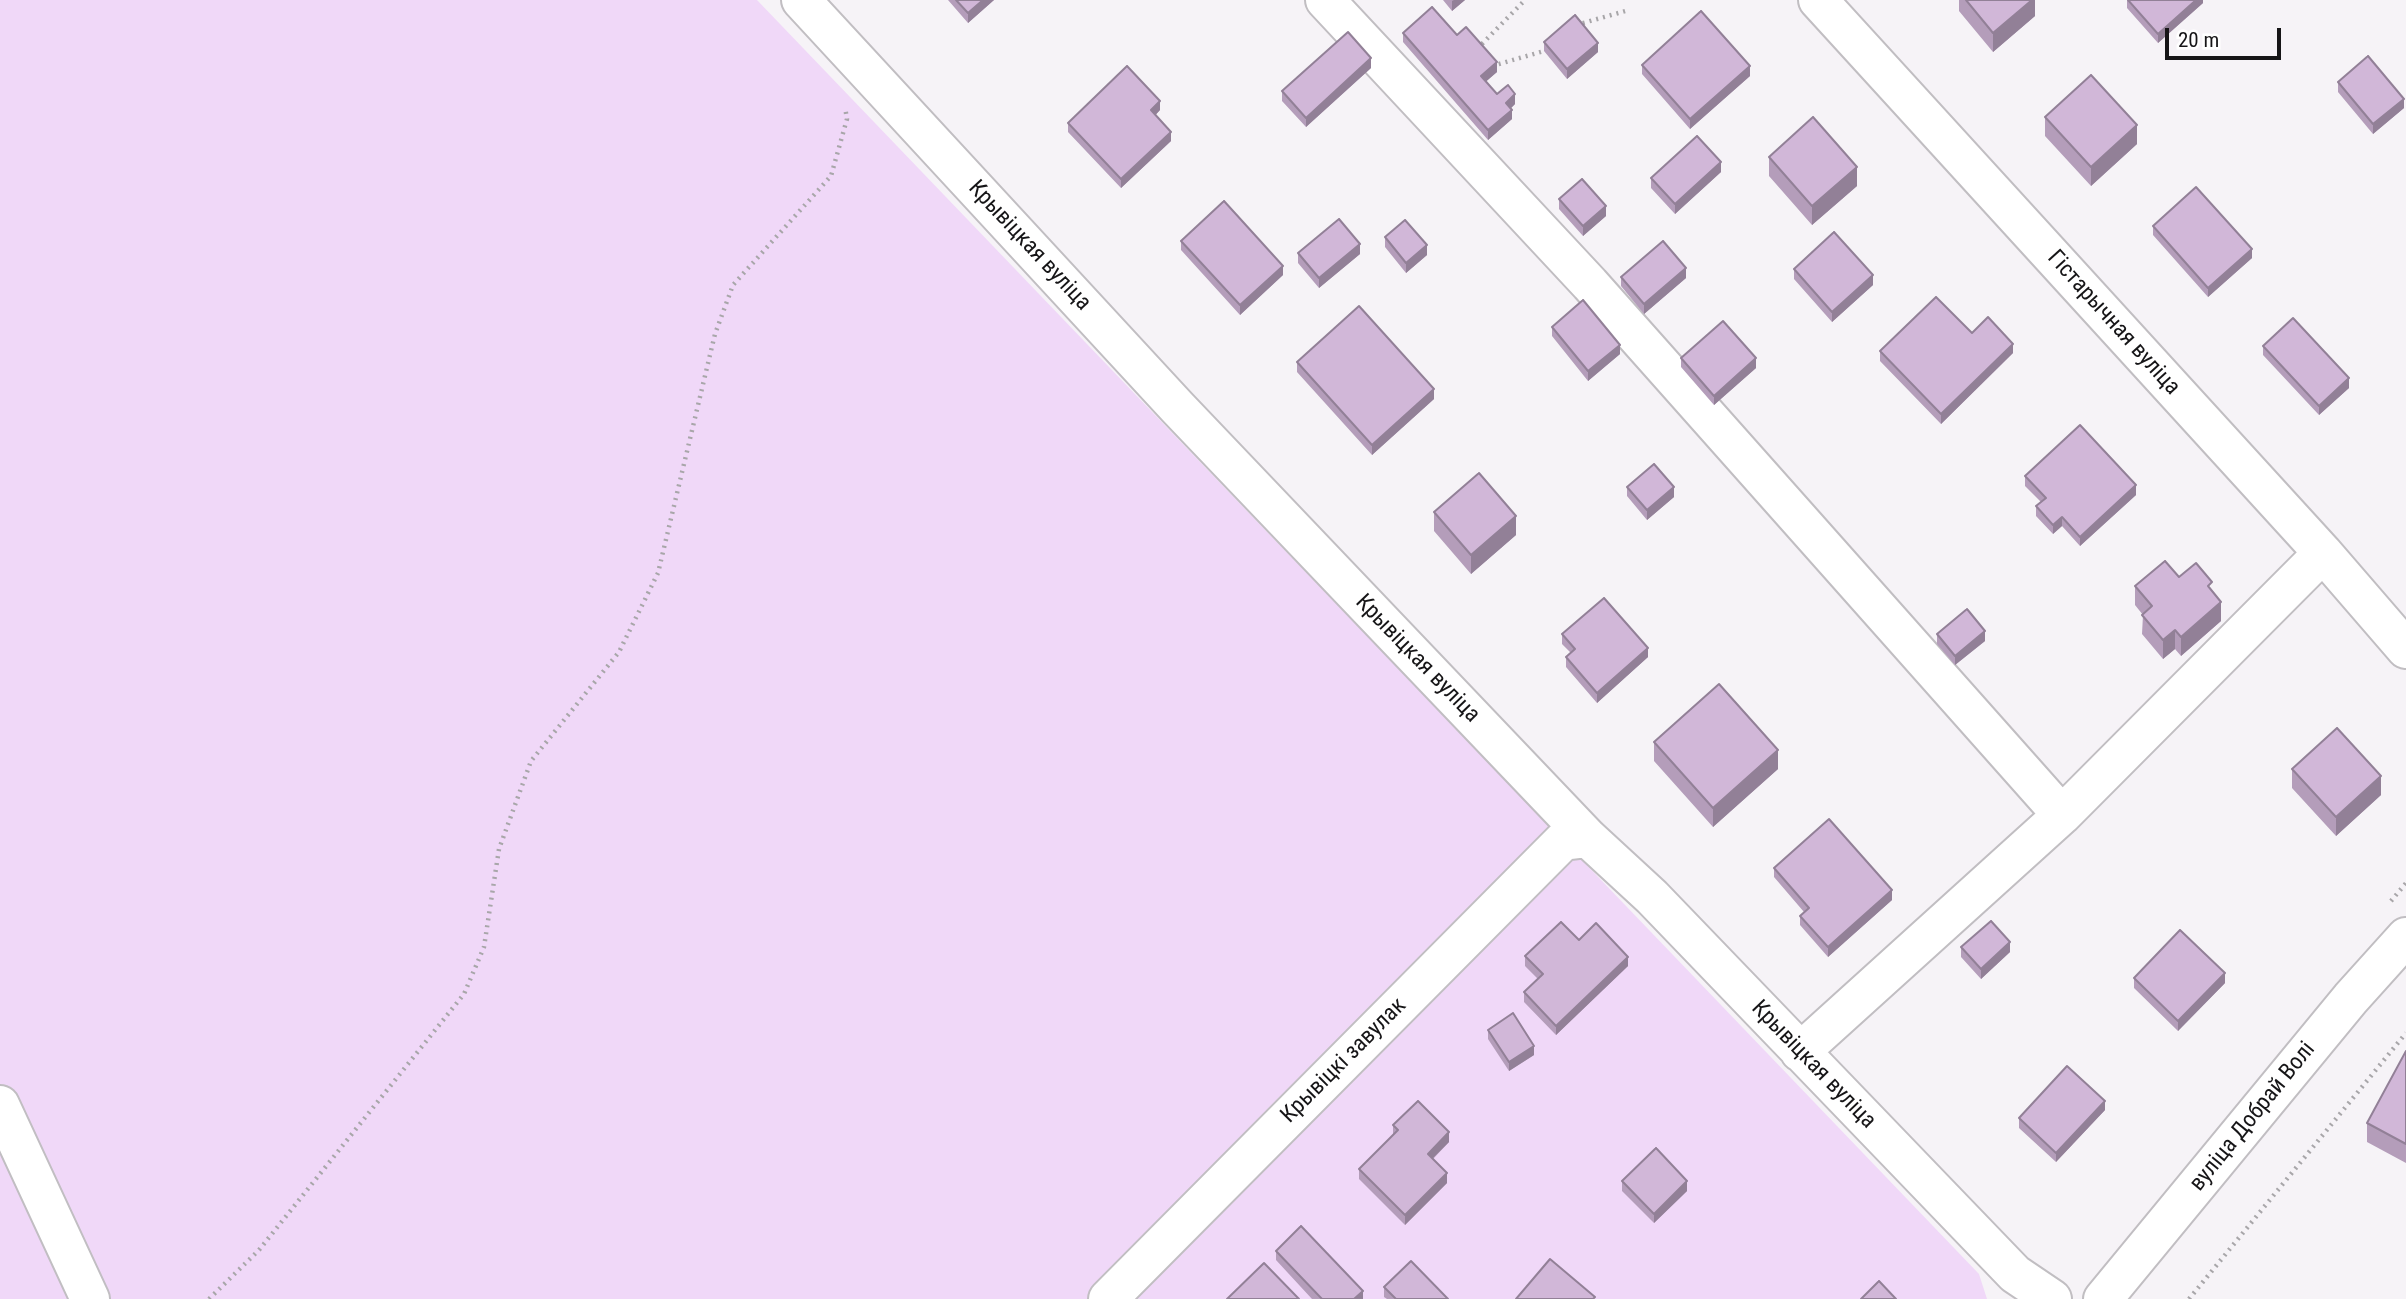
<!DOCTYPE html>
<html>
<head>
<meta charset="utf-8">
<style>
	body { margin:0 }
	#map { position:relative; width:2406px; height:1299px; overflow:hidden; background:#f6f3f7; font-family:"Roboto Condensed",sans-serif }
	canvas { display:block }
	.scale { position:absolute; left:2165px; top:28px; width:116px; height:32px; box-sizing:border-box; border:4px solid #161517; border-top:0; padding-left:9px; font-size:21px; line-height:24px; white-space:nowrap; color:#161517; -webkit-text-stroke:5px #fff; paint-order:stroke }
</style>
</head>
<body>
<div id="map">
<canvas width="2406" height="1299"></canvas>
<div class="scale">20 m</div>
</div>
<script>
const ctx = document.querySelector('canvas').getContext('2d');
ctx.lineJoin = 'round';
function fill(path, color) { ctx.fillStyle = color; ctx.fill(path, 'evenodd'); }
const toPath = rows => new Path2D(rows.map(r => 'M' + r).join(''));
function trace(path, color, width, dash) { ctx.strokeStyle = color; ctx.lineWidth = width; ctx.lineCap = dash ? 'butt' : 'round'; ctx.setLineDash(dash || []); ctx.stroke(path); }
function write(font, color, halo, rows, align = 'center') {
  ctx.font = font + ' "Roboto Condensed",sans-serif'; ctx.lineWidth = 5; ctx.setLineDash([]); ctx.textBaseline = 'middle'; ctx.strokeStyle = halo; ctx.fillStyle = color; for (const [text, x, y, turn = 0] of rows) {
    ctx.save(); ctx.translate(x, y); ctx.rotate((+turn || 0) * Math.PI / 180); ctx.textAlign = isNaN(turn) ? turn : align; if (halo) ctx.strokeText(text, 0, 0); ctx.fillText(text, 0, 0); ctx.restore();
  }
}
fill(toPath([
	[0,0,757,0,1979,1274,1987,1299,0,1299]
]), '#f0d8f8');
const minor = toPath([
	[801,0,1177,407,1588,838,1652,897,2015,1274,2052,1299],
	[1325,0,1590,284,2062,815],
	[1818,0,2323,553,2406,649],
	[1800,1052,2062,815,2323,553],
	[0,1105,90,1299],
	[1108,1299,1563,841,1588,838],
	[2103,1299,2351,998,2406,937]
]);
trace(minor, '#c1bec2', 42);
trace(toPath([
	[1576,25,1629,10],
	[1477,49,1525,0],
	[1492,66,1544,51],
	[2391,901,2406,883],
	[209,1299,259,1250,464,994,484,947,499,849,531,761,619,652,658,573,715,334,733,285,831,176,847,119,845,107],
	[2189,1299,2406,1033]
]), '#a8a6a9', 4.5, [2, 5]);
trace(minor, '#fff', 38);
fill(toPath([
	[948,0,994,0,968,23],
	[1443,0,1465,0,1452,11],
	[1959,0,2035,0,2035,16,1993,52,1959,11],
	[2127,0,2203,0,2203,3,2158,43,2127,8],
	[1403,33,1457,35,1497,72,1486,81,1497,94,1515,104,1511,108,1512,119,1488,140,1403,42],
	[1544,42,1598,52,1567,79,1544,51],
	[1642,65,1750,76,1690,129,1642,74],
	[1371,68,1306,127,1282,101,1282,91],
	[2338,82,2404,108,2373,134,2338,92],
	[1160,110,1155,115,1171,141,1121,188,1068,132,1068,123],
	[2045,117,2137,144,2091,186,2045,136],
	[1769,157,1857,186,1812,225,1769,176],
	[1721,172,1675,214,1651,188,1651,178],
	[1559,199,1606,216,1583,236,1559,209],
	[2153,226,2252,258,2208,297,2153,235],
	[1385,237,1427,255,1406,273,1385,247],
	[1181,241,1283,275,1240,315,1181,250],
	[1298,253,1360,254,1319,288,1298,263],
	[1794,269,1873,285,1832,322,1794,279],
	[1621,277,1686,278,1644,314,1621,286],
	[1552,327,1620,354,1588,381,1552,336],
	[2263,346,2349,388,2319,415,2263,355],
	[1880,351,2013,353,1941,424,1880,361],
	[1681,358,1756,368,1714,405,1681,367],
	[1297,362,1434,399,1372,455,1297,372],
	[2025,476,2136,495,2080,546,2062,526,2053,534,2036,516,2036,506,2041,502,2025,486],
	[1627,487,1674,497,1647,520,1627,496],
	[1434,512,1516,535,1471,574,1434,531],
	[2179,577,2212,591,2221,621,2181,656,2175,649,2163,659,2142,634,2143,615,2135,605,2135,586],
	[1562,634,1648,657,1597,703,1566,667,1566,657,1571,653,1562,644],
	[1937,634,1985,641,1955,665,1937,644],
	[1654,742,1778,769,1713,827,1654,761],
	[2292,769,2381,795,2336,836,2292,788],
	[1774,868,1892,900,1828,957,1800,925,1800,916,1804,912,1774,877],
	[1579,940,1628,966,1556,1035,1524,1002,1524,992,1538,979,1525,966,1525,956],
	[1961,947,2010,952,1981,979,1961,957],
	[2134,978,2225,983,2178,1031,2134,988],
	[1488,1030,1534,1055,1509,1071,1488,1039],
	[2406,1051,2406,1163,2367,1142,2367,1123],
	[2105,1110,2056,1162,2019,1128,2019,1118],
	[1393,1125,1449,1142,1433,1159,1447,1183,1405,1225,1359,1179,1359,1169,1393,1135],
	[1622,1181,1687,1191,1654,1223,1622,1191],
	[1276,1251,1363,1299,1312,1299,1276,1260],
	[1384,1287,1448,1299,1387,1299,1384,1297]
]), '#b49dba');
fill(toPath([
	[983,0,994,0,968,23,968,13],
	[1454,0,1465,0,1452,11,1452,1],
	[2032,0,2035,0,2035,16,1993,52,1993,33],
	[2196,0,2203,0,2203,3,2158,43,2158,34],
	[1598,43,1598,52,1567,79,1567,69],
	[1371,58,1371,68,1306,127,1306,118],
	[1497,62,1497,72,1481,86,1481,76],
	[1750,66,1750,76,1690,129,1690,119],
	[1515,94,1515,104,1506,113,1506,103],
	[2404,99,2404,108,2373,134,2373,124],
	[1160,101,1160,110,1151,120,1151,110],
	[1512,110,1512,119,1488,140,1488,130],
	[2137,125,2137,144,2091,186,2091,167],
	[1171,132,1171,141,1121,188,1121,179],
	[1721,162,1721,172,1675,214,1675,204],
	[1857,167,1857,186,1812,225,1812,206],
	[1606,206,1606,216,1583,236,1583,226],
	[1360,244,1360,254,1319,288,1319,278],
	[1427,245,1427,255,1406,273,1406,263],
	[2252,249,2252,258,2208,297,2208,288],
	[1283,266,1283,275,1240,315,1240,305],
	[1686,268,1686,278,1644,314,1644,304],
	[1873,275,1873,285,1832,322,1832,312],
	[2013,344,2013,353,1941,424,1941,414],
	[1620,345,1620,354,1588,381,1588,371],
	[1756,358,1756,368,1714,405,1714,396],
	[2349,378,2349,388,2319,415,2319,406],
	[1434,389,1434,399,1372,455,1372,445],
	[2136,485,2136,495,2080,546,2080,537],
	[1674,487,1674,497,1647,520,1647,510],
	[1516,516,1516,535,1471,574,1471,555],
	[2062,517,2062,526,2053,534,2053,525],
	[2221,602,2221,621,2181,656,2181,637],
	[2175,630,2175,649,2163,659,2163,640],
	[1985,631,1985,641,1955,665,1955,656],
	[1648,648,1648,657,1597,703,1597,693],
	[1778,750,1778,769,1713,827,1713,808],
	[2381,776,2381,795,2336,836,2336,817],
	[1892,890,1892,900,1828,957,1828,947],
	[2010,942,2010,952,1981,979,1981,969],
	[1628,957,1628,966,1556,1035,1556,1026],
	[2225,973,2225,983,2178,1031,2178,1021],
	[1534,1046,1534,1055,1509,1071,1509,1062],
	[2105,1101,2105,1110,2056,1162,2056,1153],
	[1449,1132,1449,1142,1428,1163,1428,1154],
	[1447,1173,1447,1183,1405,1225,1405,1215],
	[1687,1181,1687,1191,1654,1223,1654,1214],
	[1363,1291,1363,1299,1354,1299]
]), '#928097');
const building = toPath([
	[956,0,983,0,968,13,956,0],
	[1966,0,2032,0,1993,33,1966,0],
	[2128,0,2196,0,2158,34,2128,0],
	[1432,7,1457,35,1466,27,1497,62,1481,76,1497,94,1508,85,1515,94,1506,103,1512,110,1488,130,1403,33,1432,7],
	[1701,11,1750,66,1690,119,1642,65,1701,11],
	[1575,15,1598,43,1567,69,1544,42,1575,15],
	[1348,32,1371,58,1306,118,1282,91,1348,32],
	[2368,56,2404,99,2373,124,2338,82,2368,56],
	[1127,66,1160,101,1151,110,1171,132,1121,179,1068,123,1127,66],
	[2091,75,2137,125,2091,167,2045,117,2091,75],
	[1813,117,1857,167,1812,206,1769,157,1813,117],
	[1697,136,1721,162,1675,204,1651,178,1697,136],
	[1582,179,1606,206,1583,226,1559,199,1582,179],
	[2196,187,2252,249,2208,288,2153,226,2196,187],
	[1224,201,1283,266,1240,305,1181,241,1224,201],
	[1339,219,1360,244,1319,278,1298,253,1339,219],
	[1405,220,1427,245,1406,263,1385,237,1405,220],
	[1834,232,1873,275,1832,312,1794,269,1834,232],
	[1663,241,1686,268,1644,304,1621,277,1663,241],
	[1936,297,1972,333,1988,317,2013,344,1941,414,1880,351,1936,297],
	[1583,300,1620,345,1588,371,1552,327,1583,300],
	[1359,306,1434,389,1372,445,1297,362,1359,306],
	[2293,318,2349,378,2319,406,2263,346,2293,318],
	[1723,321,1756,358,1714,396,1681,358,1723,321],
	[2080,425,2136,485,2080,537,2062,517,2053,525,2036,506,2046,498,2025,476,2080,425],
	[1654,464,1674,487,1647,510,1627,487,1654,464],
	[1479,473,1516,516,1471,555,1434,512,1479,473],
	[2165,561,2179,577,2196,563,2212,582,2208,586,2221,602,2181,637,2175,630,2163,640,2142,615,2152,606,2135,586,2165,561],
	[1604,598,1648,648,1597,693,1566,657,1575,649,1562,634,1604,598],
	[1967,609,1985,631,1955,656,1937,634,1967,609],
	[1719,684,1778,750,1713,808,1654,742,1719,684],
	[2337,728,2381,776,2336,817,2292,769,2337,728],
	[1829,819,1892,890,1828,947,1800,916,1809,908,1774,868,1829,819],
	[1991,921,2010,942,1981,969,1961,947,1991,921],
	[1561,922,1579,940,1596,923,1628,957,1556,1026,1524,992,1543,974,1525,956,1561,922],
	[2180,930,2225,973,2178,1021,2134,978,2180,930],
	[1513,1013,1534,1046,1509,1062,1488,1030,1513,1013],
	[2406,1051,2406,1144,2367,1123,2406,1051],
	[2067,1066,2105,1101,2056,1153,2019,1118,2067,1066],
	[1418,1101,1449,1132,1428,1154,1447,1173,1405,1215,1359,1169,1398,1130,1393,1125,1418,1101],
	[1656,1148,1687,1181,1654,1214,1622,1181,1656,1148],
	[1301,1226,1363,1291,1354,1299,1322,1299,1276,1251,1301,1226],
	[1550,1259,1595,1297,1593,1299,1516,1299,1550,1259],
	[1411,1261,1448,1299,1396,1299,1384,1287,1411,1261],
	[1264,1263,1299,1299,1227,1299,1264,1263],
	[1879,1281,1896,1299,1861,1299,1879,1281]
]);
fill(building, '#d1b7d8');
trace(building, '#928097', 2);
write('23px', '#161517', '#fff', [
	["Крывіцкая вуліца",1029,246,47],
	["Гістарычная вуліца",2113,323,48],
	["Крывіцкая вуліца",1417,659,46],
	["Крывіцкі завулак",1344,1061,-45],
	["Крывіцкая вуліца",1813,1065,46],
	["вуліца Добрай Волі",2253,1117,-51]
]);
</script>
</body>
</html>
